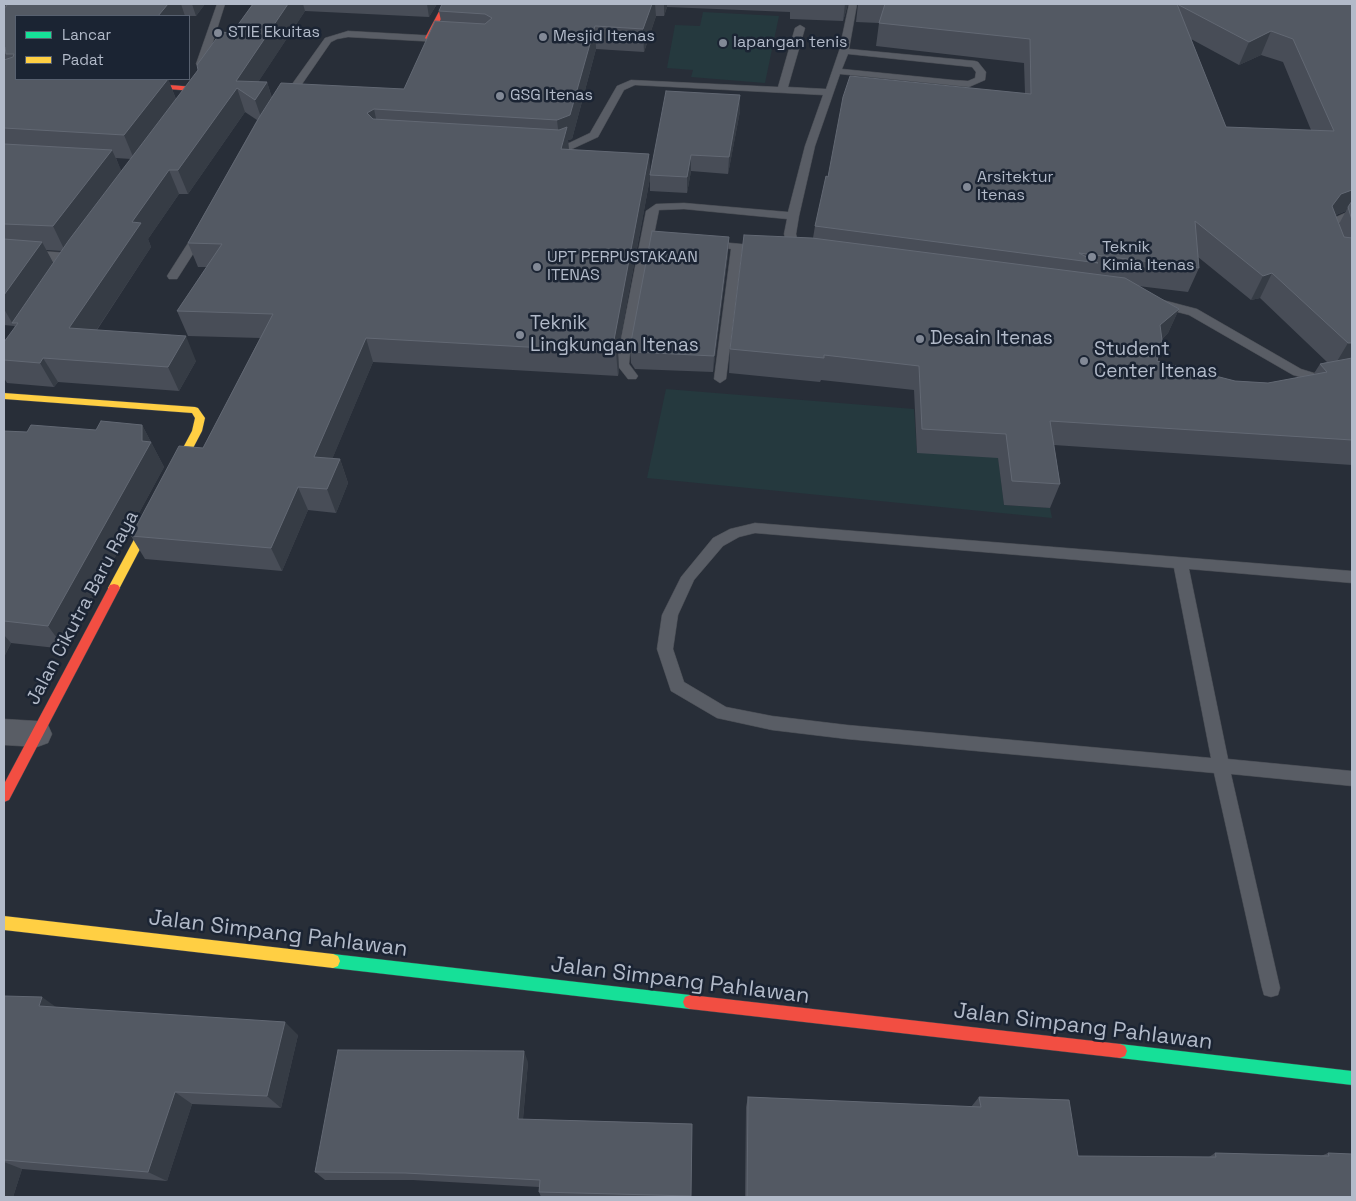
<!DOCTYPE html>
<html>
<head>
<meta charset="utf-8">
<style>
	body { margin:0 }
	#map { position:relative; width:1356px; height:1201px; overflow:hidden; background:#282e38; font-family:"Space Grotesk",sans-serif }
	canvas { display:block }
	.frame { position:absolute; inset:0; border:5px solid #b2bac9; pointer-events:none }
	.legend { position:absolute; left:15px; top:15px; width:175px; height:65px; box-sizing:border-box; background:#1b2433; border:1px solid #57606f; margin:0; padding:6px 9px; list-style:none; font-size:15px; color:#b2bac9 }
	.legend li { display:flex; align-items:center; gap:10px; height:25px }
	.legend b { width:25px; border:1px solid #57606f }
</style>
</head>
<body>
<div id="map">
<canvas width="1356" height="1201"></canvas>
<div class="frame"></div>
<ul class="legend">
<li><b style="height:6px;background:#16e098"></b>Lancar</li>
<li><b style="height:6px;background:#ffcf43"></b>Padat</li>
</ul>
</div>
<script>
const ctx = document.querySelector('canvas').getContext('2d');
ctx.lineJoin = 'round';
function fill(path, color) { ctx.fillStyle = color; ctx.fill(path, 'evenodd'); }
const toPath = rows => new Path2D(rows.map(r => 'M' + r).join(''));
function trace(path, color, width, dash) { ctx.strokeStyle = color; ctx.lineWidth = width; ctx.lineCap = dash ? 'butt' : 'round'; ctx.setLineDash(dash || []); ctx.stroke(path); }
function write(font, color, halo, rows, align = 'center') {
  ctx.font = font + ' "Space Grotesk",sans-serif'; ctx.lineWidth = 5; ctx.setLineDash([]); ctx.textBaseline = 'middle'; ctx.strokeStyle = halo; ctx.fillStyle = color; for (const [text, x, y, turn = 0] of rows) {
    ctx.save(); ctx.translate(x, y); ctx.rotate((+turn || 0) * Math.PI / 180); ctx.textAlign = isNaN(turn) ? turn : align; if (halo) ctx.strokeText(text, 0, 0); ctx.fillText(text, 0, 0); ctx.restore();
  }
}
fill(toPath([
	[703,12,779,16,765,83,691,77,693,70,667,68,675,25,700,26],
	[666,389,914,409,917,453,996,439,1004,505,1050,508,1052,518,647,478]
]), '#25393e');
const lane = toPath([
	[217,4,225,4,206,64,198,66,196,64,217,4],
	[849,4,857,4,849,49,975,61,978,62,986,72,985,80,969,87,840,74,815,146,799,216,796,234,798,243,807,251,805,253,797,253,787,245,784,234,787,219,684,209,659,210,630,354,629,364,638,376,636,379,628,379,617,365,618,354,646,211,656,204,684,203,788,212,805,146,823,95,635,85,624,90,598,137,572,149,549,153,544,150,545,148,569,143,590,133,617,86,631,80,778,87,795,28,800,25,805,28,788,87,826,89,839,51,849,4],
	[848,54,972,67,976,72,975,78,968,81,953,80,842,69,848,54],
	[348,31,439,36,444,39,439,42,348,37,337,39,331,42,289,103,281,103,280,101,325,38,348,31],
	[1352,210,1352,217,1337,224,1332,237,1324,237,1321,231,1329,220,1352,210],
	[201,229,207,232,179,276,177,279,169,279,167,276,195,232,201,229],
	[709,241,763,246,769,249,763,252,742,251,726,379,720,383,714,379,731,249,705,246,703,244,709,241],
	[1155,298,1197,309,1301,369,1314,373,1352,366,1352,374,1314,381,1293,375,1189,315,1151,305,1149,302,1151,299,1155,298],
	[755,523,1352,571,1352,583,1189,569,1228,759,1352,771,1352,786,1231,774,1280,988,1278,995,1271,997,1264,995,1262,988,1214,773,847,739,772,730,717,718,671,691,657,649,662,615,681,577,713,538,730,529,755,523],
	[755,533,1174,568,1211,758,847,725,772,716,726,707,684,682,673,649,678,615,694,580,723,546,739,537,755,533]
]);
const street = toPath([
	[4,249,72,253,79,254,83,259,79,264,72,265,4,261,4,249],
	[4,719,37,721,48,725,52,734,48,743,37,747,4,745,4,719]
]);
const fast = toPath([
	[333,954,690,995,695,997,697,1002,695,1007,690,1009,333,968,328,966,326,961,328,956,333,954],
	[1120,1044,1352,1071,1352,1085,1120,1058,1115,1056,1113,1051,1115,1046,1120,1044]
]);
const slow = toPath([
	[4,393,195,407,198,408,205,418,202,431,118,591,114,592,110,591,108,588,192,431,195,418,192,413,4,399,4,393],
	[4,916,333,954,338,956,340,961,338,966,333,968,4,930,4,916]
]);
const jam = toPath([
	[443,4,449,4,431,38,426,39,425,38,443,4],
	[130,82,195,87,198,87,200,92,185,113,182,113,178,111,192,91,133,86,129,84,130,82],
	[114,584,118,585,120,588,9,800,4,802,4,784,110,585,114,584],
	[690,995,1120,1044,1125,1046,1127,1051,1125,1056,1120,1058,690,1009,685,1007,683,1002,685,997,690,995]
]);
trace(lane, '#454950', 1);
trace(street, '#454950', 1);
trace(fast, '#454950', 1);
trace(slow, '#454950', 1);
trace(jam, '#454950', 1);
fill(lane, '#595d65');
fill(street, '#595d65');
fill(fast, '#16e098');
fill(slow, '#ffcf43');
fill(jam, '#f24e42');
fill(toPath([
	[4,4,205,4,196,16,16,16,16,79,168,79,176,99,232,33,253,4,437,4,429,17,305,11,258,82,267,82,272,98,404,89,441,21,439,11,442,4,848,4,843,21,790,19,790,12,667,7,664,16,656,16,644,52,596,49,572,139,568,140,569,150,649,154,650,178,618,351,619,370,618,376,373,362,332,459,340,459,348,483,336,513,308,510,282,571,145,559,131,536,203,448,260,338,188,336,177,311,207,267,198,267,188,243,257,120,245,112,188,194,179,194,148,239,151,247,97,330,196,361,179,391,58,382,54,387,7,383,4,378,4,342,15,327,14,326,4,325],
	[116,158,131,159,121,171],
	[46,250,62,251,53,263],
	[858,4,1352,4,1352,465,1054,445,1060,484,1050,508,1004,505,998,458,917,453,914,390,821,380,820,382,729,373,730,349,813,238,815,226,828,177,1025,93,1024,63,876,46,879,23,856,22],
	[1191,39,1239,65,1261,55,1283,62,1311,130,1226,127],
	[1346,211,1339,224,1336,215],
	[1198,257,1251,300,1260,298,1327,362,1320,364,1313,375,1268,383,1235,381,1157,361,1162,339,1168,333,1179,309,1138,286,1188,292,1199,268],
	[740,111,728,174,691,171,687,193,650,191,650,175],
	[728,254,713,372,635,369,631,363,630,347],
	[142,425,164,467,65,649,11,643,4,657,4,431,27,432,96,430],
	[4,996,56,1007,298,1035,281,1108,192,1104,167,1181,22,1169,13,1197,4,1197],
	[528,1062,523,1119,692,1124,691,1197,541,1197,539,1192,539,1187,413,1180,325,1180,315,1172],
	[748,1097,971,1107,979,1097,1078,1156,1209,1157,1215,1153,1321,1156,1328,1153,1352,1197,745,1197,746,1107]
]), '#484d57');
fill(toPath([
	[168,4,181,4,185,16,158,16],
	[192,4,205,4,196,16],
	[288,4,303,4,305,11,249,96,236,81],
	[427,4,437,4,429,17],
	[652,4,655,4,656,16,644,52,643,29],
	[664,4,667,4,667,7,664,16],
	[845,4,848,4,843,21],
	[595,26,596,49,572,139,568,140,569,151,563,173,557,120],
	[1271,31,1261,55,1239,65,1249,42],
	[168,79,177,102,134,159,124,135],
	[267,82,274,106,263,123,255,100],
	[237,88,245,112,188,194,178,170],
	[740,95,740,111,728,174,729,157],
	[374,109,379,133,367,113],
	[112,150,123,174,65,251,53,226],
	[649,154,650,178,618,351,619,370,618,376,616,352,614,340],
	[691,155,691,171,687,193,687,177],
	[169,170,179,194,148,239,151,247,82,352,69,328,132,222],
	[1352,190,1352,208,1348,207,1346,211,1328,218,1332,206,1341,194],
	[729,237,728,254,713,372,714,356],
	[42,242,55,266,12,323,14,326,4,309,4,295],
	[1272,273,1260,298,1251,300,1263,276],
	[1179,309,1168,333,1150,349,1160,325],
	[186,336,196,361,179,391,168,367],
	[366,338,373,362,323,481,314,457],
	[1348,343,1352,343,1352,363,1333,368],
	[43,358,58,382,54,387,40,363],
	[142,425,164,467,65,649,48,626,142,441],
	[340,459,348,483,336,513,327,489],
	[298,487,308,510,282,571,271,548],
	[4,635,11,643,4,657],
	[42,997,63,1012,39,1006],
	[285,1022,298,1035,281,1108,267,1096],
	[524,1051,528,1062,522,1128,518,1119],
	[175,1092,192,1104,167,1181,148,1172],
	[4,1162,22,1169,13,1197,4,1197]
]), '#363c45');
const building = toPath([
	[7,4,168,4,158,16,16,16,16,79,168,79,124,135,4,128,4,60,13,57,14,54,6,54,5,47,4,47,4,7,6,7,7,4],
	[253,4,288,4,236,81,267,82,255,100,237,88,178,170,169,170,132,222,141,223,69,328,186,336,168,367,43,358,40,363,4,360,4,342,18,323,12,323,69,240,198,70,197,65,221,32,232,33,253,4],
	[442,4,652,4,643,29,595,26,570,115,557,120,374,109,367,113,373,119,559,130,567,127,561,149,649,154,614,340,617,346,616,352,366,338,314,457,340,459,327,489,298,487,271,548,131,536,179,446,203,448,273,314,177,311,222,244,188,243,260,116,281,83,404,89,435,21,485,24,492,18,485,14,439,11,442,4],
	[885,4,1352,4,1352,190,1341,194,1332,206,1344,237,1352,238,1352,343,1348,343,1272,273,1263,276,1195,221,1199,268,1079,253,1098,263,815,226,826,176,828,177,843,97,850,76,1031,94,1030,39,879,23,885,4],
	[1177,4,1249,42,1271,31,1293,39,1334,131,1226,127,1177,4],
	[666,91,740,95,729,157,691,155,687,177,650,175,666,91],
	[4,144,112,150,53,226,4,224,4,144],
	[1352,201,1352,220,1348,207,1352,201],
	[652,231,729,237,714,356,634,352,630,347,652,231],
	[744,235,812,238,1125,278,1179,309,1160,325,1162,340,1157,361,1235,381,1268,383,1327,372,1320,364,1352,358,1352,440,1050,421,1060,484,1012,481,1006,434,922,429,919,366,824,355,824,358,730,349,744,235],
	[4,239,42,242,4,295,4,239],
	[101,421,142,425,142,441,151,442,48,626,4,621,4,431,27,432,31,425,96,430,101,421],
	[4,996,42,997,39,1006,285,1022,267,1096,175,1092,148,1172,4,1160,4,996],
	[338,1050,524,1051,518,1119,692,1124,691,1196,539,1192,540,1180,405,1173,315,1172,338,1050],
	[748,1097,981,1107,979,1097,1069,1100,1078,1156,1216,1157,1215,1153,1329,1156,1328,1153,1352,1154,1352,1197,747,1197,748,1097]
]);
fill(building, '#535963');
trace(building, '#626873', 1);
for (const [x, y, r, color] of [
	[218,33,5,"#828996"],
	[543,37,5,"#828996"],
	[723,43,5,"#828996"],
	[500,96,5,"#828996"],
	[967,187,5,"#828996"],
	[1092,257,5,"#828996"],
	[537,267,5,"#828996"],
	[520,335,5,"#828996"],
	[920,339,5,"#828996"],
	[1084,361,5,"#828996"]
]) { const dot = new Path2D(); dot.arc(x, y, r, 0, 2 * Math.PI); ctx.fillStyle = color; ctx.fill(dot); trace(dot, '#1b2433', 2); }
write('16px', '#b2bac9', '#1b2433', [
	["STIE Ekuitas",228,33],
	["Mesjid Itenas",553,37],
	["lapangan tenis",733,43],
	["GSG Itenas",510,96],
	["Arsitektur",977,178],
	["Itenas",977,196],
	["Teknik",1102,248],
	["Kimia Itenas",1102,266],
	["UPT PERPUSTAKAAN",547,258],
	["ITENAS",547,276]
], 'left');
write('19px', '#b2bac9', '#1b2433', [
	["Teknik",530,324],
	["Lingkungan Itenas",530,346],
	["Desain Itenas",930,339],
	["Student",1094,350],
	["Center Itenas",1094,372]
], 'left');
write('19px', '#b2bac9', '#1b2433', [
	["Jalan Cikutra Baru Raya",83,608,-62]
]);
write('22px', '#b2bac9', '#1b2433', [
	["Jalan Simpang Pahlawan",278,934,7],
	["Jalan Simpang Pahlawan",680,981,7],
	["Jalan Simpang Pahlawan",1083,1027,7]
]);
</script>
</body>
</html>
